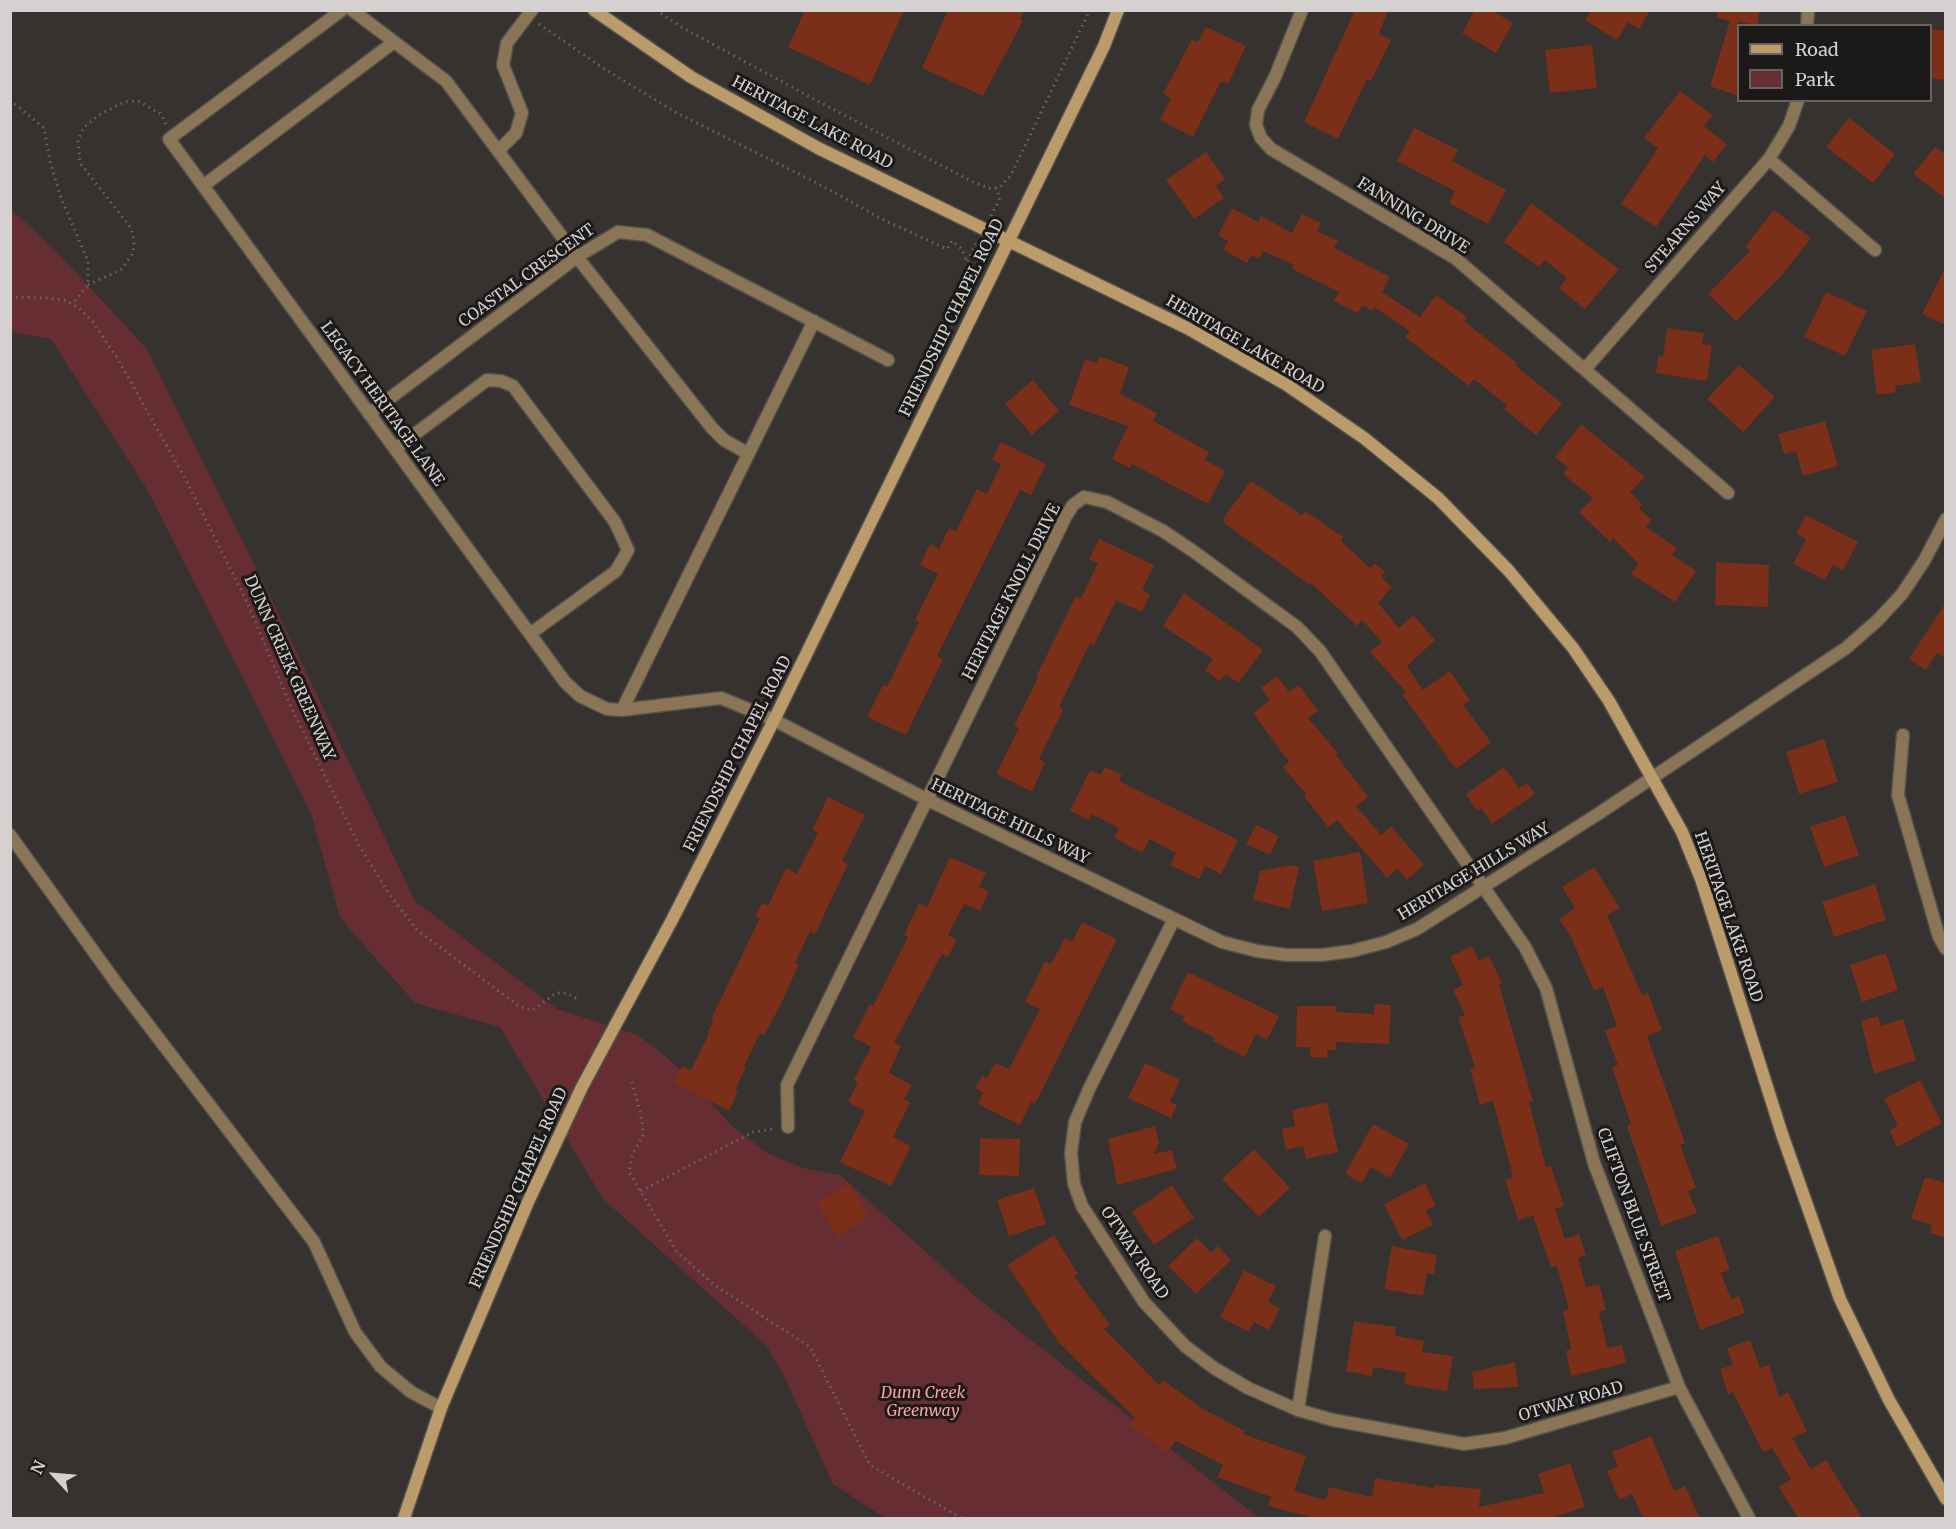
<!DOCTYPE html>
<html>
<head>
<meta charset="utf-8">
<style>
	body { margin:0 }
	#map { position:relative; width:1956px; height:1529px; overflow:hidden; background:#35322f; font-family:Merriweather,serif }
	canvas { display:block }
	.frame { position:absolute; inset:0; border:12px solid #d4d1d0; pointer-events:none }
	.legend { position:absolute; left:1737px; top:24px; width:195px; height:78px; box-sizing:border-box; background:#1c1a19; border:2px solid #666362; margin:0; padding:8px 10px; list-style:none; font-size:18px; color:#d4d1d0 }
	.legend li { display:flex; align-items:center; gap:12px; height:30px }
	.legend b { width:30px; border:2px solid #666362 }
	.north { position:absolute; left:24px; top:1445px; width:60px; height:60px; -webkit-text-stroke:4px #1c1a19; paint-order:stroke; rotate:296deg; font-size:16px; font-weight:700; line-height:24px; text-align:center; color:#d4d1d0 }
	.north::after { content:''; display:block; margin:auto; width:21px; height:27px; background:#d4d1d0; clip-path:polygon(50% 0,100% 100%,50% 72%,0 100%) }
</style>
</head>
<body>
<div id="map">
<canvas width="1956" height="1529"></canvas>
<div class="frame"></div>
<ul class="legend">
<li><b style="height:8px;background:#bc9b6a"></b>Road</li>
<li><b style="height:16px;background:#662e33"></b>Park</li>
</ul>
<div class="north">N</div>
</div>
<script>
const ctx = document.querySelector('canvas').getContext('2d');
ctx.lineJoin = 'round';
function fill(path, color) { ctx.fillStyle = color; ctx.fill(path, 'evenodd'); }
const toPath = rows => new Path2D(rows.map(r => 'M' + r).join(''));
function trace(path, color, width, dash) { ctx.strokeStyle = color; ctx.lineWidth = width; ctx.lineCap = dash ? 'butt' : 'round'; ctx.setLineDash(dash || []); ctx.stroke(path); }
function write(font, color, halo, rows, align = 'center') {
  ctx.font = font + ' Merriweather,serif'; ctx.lineWidth = 6; ctx.setLineDash([]); ctx.textBaseline = 'middle'; ctx.strokeStyle = halo; ctx.fillStyle = color; for (const [text, x, y, turn = 0] of rows) {
    ctx.save(); ctx.translate(x, y); ctx.rotate((+turn || 0) * Math.PI / 180); ctx.textAlign = isNaN(turn) ? turn : align; if (halo) ctx.strokeText(text, 0, 0); ctx.fillText(text, 0, 0); ctx.restore();
  }
}
fill(toPath([
	[10,208,55,250,147,349,270,596,415,901,557,1009,635,1034,656,1048,687,1076,732,1126,767,1153,803,1168,840,1175,976,1297,1259,1518,885,1518,833,1484,783,1374,766,1345,603,1199,500,1027,415,1003,340,918,311,813,148,491,51,339,11,332]
]), '#662e33');
fill(toPath([
	[805,10,904,10,870,85,788,47],
	[948,10,1024,10,1020,19,1023,21,983,96,922,68],
	[1355,10,1388,10,1379,34,1391,40,1371,81,1367,79,1338,139,1304,122],
	[1475,10,1491,10,1513,23,1496,53,1462,33],
	[1591,10,1650,10,1639,29,1628,22,1617,40,1585,20],
	[1717,10,1760,10,1757,25,1738,22,1738,96,1710,86,1730,21,1717,18],
	[1206,27,1246,46,1228,84,1221,81,1193,137,1160,120,1171,98,1163,94,1192,39,1198,42],
	[1930,29,1946,31,1946,80,1930,78],
	[1592,45,1597,88,1550,93,1545,50],
	[1680,91,1713,115,1704,126,1727,144,1713,162,1705,155,1656,227,1621,204,1658,148,1644,138],
	[1849,118,1895,154,1873,183,1826,147],
	[1414,128,1458,150,1452,161,1506,190,1488,224,1449,203,1455,191,1397,161],
	[1935,147,1946,155,1946,199,1913,174],
	[1206,152,1225,179,1216,186,1224,198,1194,219,1166,180],
	[1531,203,1619,269,1585,309,1559,288,1567,278,1545,260,1539,267,1504,242],
	[1232,208,1258,222,1261,216,1292,233,1302,214,1321,223,1317,231,1338,241,1334,248,1390,277,1382,292,1420,317,1436,295,1467,317,1464,321,1517,363,1515,365,1562,404,1536,435,1504,409,1507,405,1474,379,1469,386,1405,337,1410,331,1374,307,1373,311,1362,305,1358,313,1334,301,1339,292,1292,269,1294,265,1263,251,1259,259,1251,255,1247,263,1223,250,1228,241,1218,235],
	[1774,210,1811,238,1782,275,1736,321,1708,294,1750,251,1745,247],
	[1946,266,1946,325,1922,314],
	[1826,292,1867,311,1845,356,1804,337],
	[1667,328,1704,333,1702,344,1712,345,1707,381,1656,373,1658,356,1663,357],
	[1915,344,1921,382,1895,386,1896,392,1877,395,1871,350],
	[1099,356,1129,367,1120,394,1157,413,1153,421,1209,452,1205,460,1225,471,1208,504,1132,464,1130,468,1112,459,1128,426,1069,405,1085,359,1097,363],
	[1739,365,1775,397,1743,432,1707,399],
	[1033,380,1059,411,1032,435,1005,404],
	[1825,421,1838,466,1803,476,1796,451,1784,454,1778,434],
	[1581,424,1645,477,1630,492,1642,504,1639,508,1652,520,1646,527,1677,548,1672,555,1696,571,1675,602,1631,574,1638,563,1613,538,1610,542,1579,512,1593,498,1563,474,1568,468,1555,457],
	[1001,442,1046,464,1031,495,1020,490,937,656,943,659,906,735,867,717,883,685,887,687,919,622,915,620,938,574,920,565,930,544,939,549,949,528,956,531,977,489,987,494,1001,464,992,460],
	[1251,481,1302,515,1305,511,1343,537,1341,541,1370,568,1375,563,1385,572,1381,577,1392,587,1378,603,1399,628,1413,615,1435,640,1407,666,1423,690,1450,671,1470,700,1463,705,1491,742,1456,769,1402,694,1406,692,1370,652,1382,642,1362,620,1357,626,1311,583,1310,585,1224,523,1224,517],
	[1806,515,1858,542,1843,570,1833,565,1825,580,1793,564,1806,539,1796,534],
	[1099,539,1154,565,1142,590,1150,594,1142,612,1116,600,1094,645,1090,643,1059,707,1063,710,1039,759,1045,762,1032,792,996,774,1019,728,1014,726,1038,678,1036,677,1076,596,1081,598,1098,563,1089,559],
	[1716,562,1769,565,1768,607,1715,605],
	[1184,593,1263,650,1238,683,1226,674,1220,681,1205,670,1213,659,1163,626],
	[1946,602,1946,658,1937,653,1926,670,1909,659],
	[1277,676,1289,692,1299,685,1318,711,1308,718,1338,753,1336,755,1368,797,1356,806,1381,835,1391,826,1424,865,1407,880,1397,869,1387,878,1337,820,1328,827,1304,796,1306,794,1283,767,1289,762,1253,713,1270,700,1261,688],
	[1824,739,1838,782,1799,794,1786,752],
	[1105,767,1122,775,1119,781,1238,840,1221,874,1205,866,1199,879,1170,865,1176,853,1150,839,1142,853,1114,838,1119,828,1092,814,1089,820,1070,811,1090,770,1101,775],
	[1504,767,1519,788,1527,783,1535,794,1492,824,1481,808,1477,811,1466,794],
	[828,797,865,815,842,861,848,864,815,934,810,931,795,963,799,964,780,1006,764,1035,760,1033,744,1066,746,1067,735,1090,738,1092,729,1111,674,1083,682,1066,691,1070,709,1034,707,1033,714,1020,711,1019,760,918,755,916,762,903,768,906,786,868,797,874,818,833,812,830],
	[1845,815,1859,855,1824,867,1810,827],
	[1256,825,1279,836,1270,855,1246,844],
	[1360,852,1368,903,1322,911,1313,861],
	[950,857,986,873,979,887,989,891,980,911,964,904,948,935,957,939,948,957,942,954,894,1043,901,1046,889,1073,912,1085,904,1099,910,1103,893,1137,911,1146,891,1186,840,1162,865,1111,848,1102,858,1082,854,1080,871,1047,853,1037,870,1004,873,1006,908,937,904,935,919,903,927,907],
	[1291,865,1299,867,1290,909,1253,900,1260,871],
	[1594,867,1620,908,1607,915,1642,995,1648,993,1662,1030,1647,1036,1685,1143,1680,1145,1696,1188,1688,1191,1697,1213,1661,1226,1627,1126,1631,1124,1612,1067,1618,1065,1605,1031,1617,1026,1603,987,1594,991,1571,937,1559,919,1575,908,1562,887],
	[1875,884,1886,920,1834,937,1822,902],
	[1082,922,1117,939,1035,1104,1031,1102,1020,1125,978,1104,983,1092,975,1088,982,1076,987,1078,995,1063,1009,1069,1040,1009,1025,1002,1045,961,1051,964,1065,938,1072,942],
	[1472,946,1479,961,1489,956,1502,983,1499,985,1533,1101,1529,1102,1546,1167,1551,1166,1564,1206,1555,1209,1565,1239,1579,1234,1586,1255,1578,1258,1586,1287,1599,1284,1606,1310,1599,1312,1607,1348,1622,1345,1626,1363,1571,1376,1566,1351,1571,1349,1563,1311,1569,1309,1557,1266,1551,1267,1533,1216,1518,1220,1505,1180,1513,1177,1493,1101,1480,1105,1470,1068,1475,1067,1458,1017,1465,1015,1453,990,1463,985,1450,957],
	[1886,953,1898,990,1862,1002,1850,965],
	[1188,972,1279,1016,1267,1040,1256,1034,1245,1057,1213,1041,1215,1038,1182,1021,1185,1017,1170,1009],
	[1375,1004,1391,1005,1389,1044,1336,1042,1336,1050,1327,1050,1327,1058,1310,1057,1310,1047,1296,1047,1297,1006,1336,1006,1336,1012,1374,1014],
	[1878,1016,1881,1026,1903,1019,1916,1060,1874,1074,1861,1021],
	[1145,1063,1180,1080,1170,1102,1177,1105,1171,1118,1128,1098],
	[1920,1080,1942,1123,1897,1147,1889,1130,1898,1126,1884,1099],
	[1327,1102,1338,1152,1306,1159,1303,1146,1286,1150,1282,1129,1295,1126,1292,1110],
	[1373,1124,1409,1144,1390,1178,1371,1167,1362,1183,1345,1174],
	[1155,1126,1159,1143,1154,1154,1172,1150,1177,1169,1117,1185,1108,1139],
	[980,1138,1020,1139,1019,1176,979,1175],
	[1254,1149,1290,1188,1259,1217,1222,1179],
	[1925,1177,1946,1183,1946,1238,1930,1233,1932,1225,1911,1218],
	[1425,1183,1436,1206,1426,1210,1433,1225,1402,1240,1384,1204],
	[849,1184,869,1217,838,1237,817,1203],
	[1172,1185,1194,1218,1154,1245,1132,1212],
	[1034,1188,1046,1224,1009,1236,997,1200],
	[1054,1235,1078,1274,1074,1276,1110,1325,1104,1329,1159,1385,1163,1380,1201,1408,1245,1431,1243,1434,1306,1456,1294,1491,1326,1500,1329,1487,1372,1497,1375,1478,1434,1488,1435,1485,1481,1489,1479,1507,1544,1493,1538,1474,1570,1463,1585,1507,1552,1518,1314,1518,1268,1506,1271,1497,1217,1477,1223,1465,1176,1441,1167,1452,1130,1425,1135,1418,1059,1343,1007,1265],
	[1718,1236,1730,1270,1721,1273,1731,1299,1739,1296,1745,1313,1700,1330,1675,1251],
	[1197,1238,1211,1253,1218,1246,1231,1260,1196,1294,1168,1266],
	[1392,1246,1437,1255,1434,1274,1427,1273,1423,1296,1384,1289],
	[1244,1270,1276,1286,1268,1302,1280,1308,1269,1330,1254,1322,1249,1332,1220,1317],
	[1354,1321,1396,1327,1395,1336,1424,1341,1422,1352,1453,1356,1447,1391,1404,1384,1406,1373,1373,1367,1372,1376,1346,1371],
	[1750,1340,1760,1368,1769,1365,1779,1397,1788,1392,1807,1431,1792,1438,1811,1469,1826,1460,1862,1518,1798,1518,1779,1487,1791,1479,1772,1448,1763,1452,1733,1392,1728,1394,1720,1369,1733,1365,1727,1348],
	[1515,1362,1518,1387,1474,1389,1472,1372],
	[1651,1436,1674,1491,1685,1486,1700,1518,1643,1518,1632,1494,1619,1500,1607,1471,1618,1466,1612,1452]
]), '#7b2e18');
const street = toPath([
	[342,10,169,139,565,682,580,696,607,709,622,710,721,698,774,720,928,800,1222,942,1257,951,1287,955,1321,955,1352,951,1386,942,1417,929,1598,814,1846,648,1878,620,1902,594,1924,561,1946,519],
	[352,10,446,81,577,257,712,428,724,440,747,453],
	[1302,10,1275,77,1258,110,1256,125,1261,138,1271,149,1455,258,1728,493],
	[1807,26,1808,10],
	[498,151,516,133,522,113,503,65,507,43,532,10],
	[1769,159,1875,250],
	[203,186,394,42],
	[1585,369,1769,159,1789,126,1798,100],
	[369,414,577,257,618,232,647,235,888,360],
	[395,449,487,380,501,381,513,386,615,522,628,550,616,571,530,634],
	[622,710,814,321],
	[1903,735,1898,795,1939,937,1946,949],
	[10,835,117,984,314,1242,355,1332,381,1367,411,1392,441,1408],
	[1173,921,1090,1087,1075,1122,1071,1153,1074,1184,1082,1206,1144,1302,1185,1346,1214,1368,1248,1388,1298,1410,1333,1420,1464,1444,1505,1438,1679,1387],
	[788,1127,787,1085,1066,516,1073,505,1084,497,1107,502,1163,531,1193,551,1297,627,1320,651,1525,947,1546,988,1594,1163,1679,1387,1749,1518],
	[1298,1410,1325,1236]
]);
const secondary = toPath([
	[594,10,691,77,818,148,1187,328,1287,385,1364,438,1438,498,1509,571,1573,648,1609,701,1682,832,1701,879,1782,1134,1840,1299,1889,1400,1946,1499],
	[404,1518,441,1408,528,1202,582,1087,672,920,774,720,1104,46,1118,10]
]);
trace(street, '#524f4c', 15);
trace(secondary, '#524f4c', 15);
trace(toPath([
	[656,10,683,28,825,105,975,183,992,189,1000,187,1011,175,1090,10],
	[539,24,603,68,677,113,819,184,882,219,947,249,952,241,962,249,967,262],
	[10,100,44,128,50,162,61,198,88,261,88,285,72,304],
	[991,216,1000,198,996,188],
	[967,261,978,240],
	[88,285,122,269,133,253,134,241,131,228,80,163,78,140,84,127,99,115,124,102,138,101,161,114,166,124],
	[10,297,48,298,64,300,79,308,93,322,119,361,187,482,247,602,292,709,360,847,390,895,416,929,520,1007,533,1010,556,993,566,993,578,999],
	[632,1082,642,1120,643,1136,632,1155,629,1172,677,1252,713,1284,810,1347,870,1465,961,1518],
	[641,1191,753,1132,774,1129]
]), '#696664', 3, [1.5, 4.5]);
trace(street, '#8a7657', 12);
trace(secondary, '#bc9b6a', 12);
write('16px', '#d4d1d0', '#1c1a19', [
	["HERITAGE LAKE ROAD",812,123,28],
	["FANNING DRIVE",1413,216,32],
	["STEARNS WAY",1686,228,-49],
	["COASTAL CRESCENT",527,276,-36],
	["FRIENDSHIP CHAPEL ROAD",952,318,-64],
	["HERITAGE LAKE ROAD",1245,345,30],
	["LEGACY HERITAGE LANE",382,404,54],
	["HERITAGE KNOLL DRIVE",1012,592,-63],
	["DUNN CREEK GREENWAY",289,668,66],
	["FRIENDSHIP CHAPEL ROAD",738,754,-63],
	["HERITAGE HILLS WAY",1010,822,26],
	["HERITAGE HILLS WAY",1474,872,-31],
	["HERITAGE LAKE ROAD",1728,917,71],
	["FRIENDSHIP CHAPEL ROAD",519,1188,-66],
	["CLIFTON BLUE STREET",1633,1215,70],
	["OTWAY ROAD",1134,1253,56],
	["OTWAY ROAD",1571,1402,-16]
]);
write('italic 16px', '#ffa0a6', '#1c1a19', [
	["Dunn Creek",923,1393],
	["Greenway",923,1411]
]);
</script>
</body>
</html>
